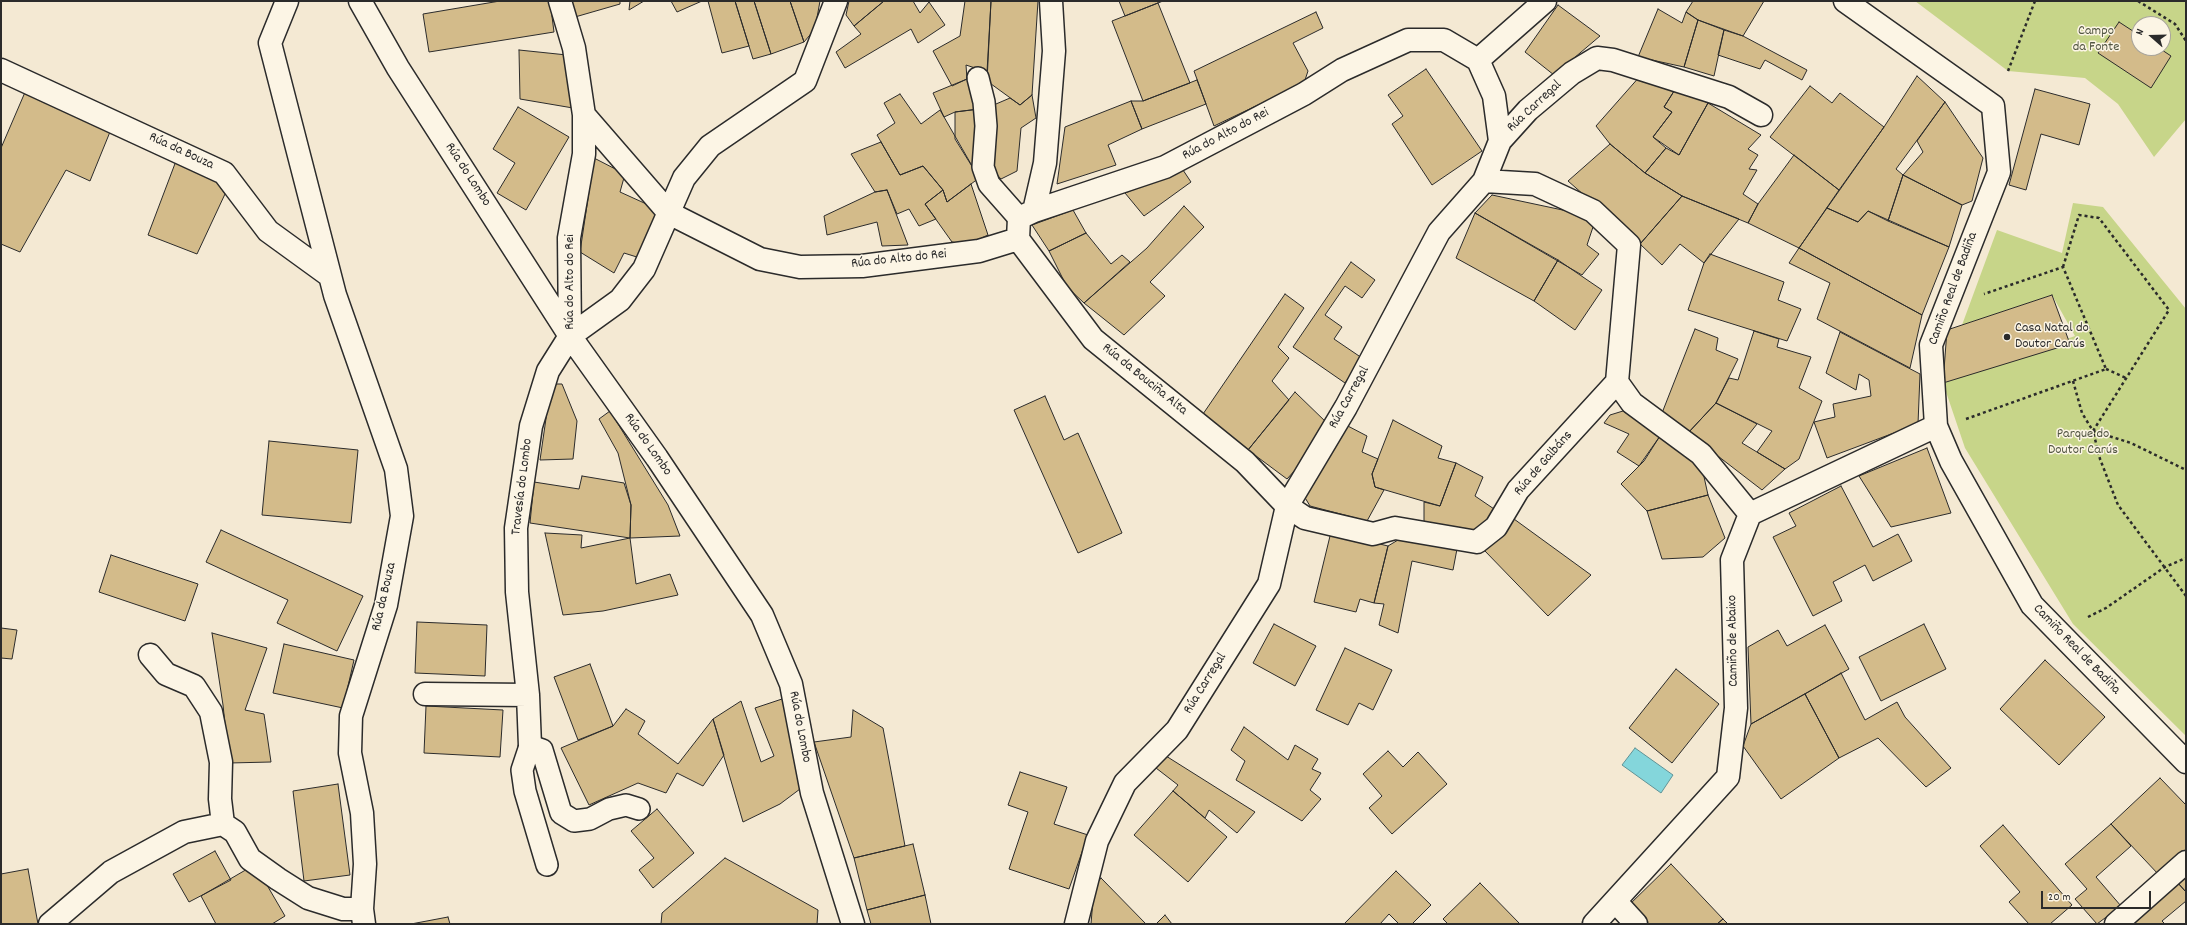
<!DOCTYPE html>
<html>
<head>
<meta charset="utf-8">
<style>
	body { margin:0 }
	#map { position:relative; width:2187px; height:925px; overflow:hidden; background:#f4e9d3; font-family:Dekko,sans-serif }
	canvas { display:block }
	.frame { position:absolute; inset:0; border:2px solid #2b2b2b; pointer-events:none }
	.north { position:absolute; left:2131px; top:16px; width:40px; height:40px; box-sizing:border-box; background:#fcf5e5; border:1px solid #a8a49b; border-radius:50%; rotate:290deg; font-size:11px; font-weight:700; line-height:16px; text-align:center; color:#2b2b2b }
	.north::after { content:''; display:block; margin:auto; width:14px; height:18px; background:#2b2b2b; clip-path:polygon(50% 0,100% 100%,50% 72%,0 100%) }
	.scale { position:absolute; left:2041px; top:891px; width:110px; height:18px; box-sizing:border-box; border:2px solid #2b2b2b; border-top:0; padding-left:5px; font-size:12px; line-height:14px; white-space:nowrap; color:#2b2b2b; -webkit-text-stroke:3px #fcf5e5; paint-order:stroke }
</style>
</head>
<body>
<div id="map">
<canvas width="2187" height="925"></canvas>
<div class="frame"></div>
<div class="north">N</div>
<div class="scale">20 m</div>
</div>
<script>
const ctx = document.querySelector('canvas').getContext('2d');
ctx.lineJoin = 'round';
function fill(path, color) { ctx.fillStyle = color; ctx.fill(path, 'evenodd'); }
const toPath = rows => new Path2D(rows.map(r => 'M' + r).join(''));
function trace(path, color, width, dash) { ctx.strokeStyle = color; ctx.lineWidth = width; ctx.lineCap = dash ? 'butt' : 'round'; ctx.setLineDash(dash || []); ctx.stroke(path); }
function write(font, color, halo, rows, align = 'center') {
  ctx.font = font + ' Dekko,sans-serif'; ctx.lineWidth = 3; ctx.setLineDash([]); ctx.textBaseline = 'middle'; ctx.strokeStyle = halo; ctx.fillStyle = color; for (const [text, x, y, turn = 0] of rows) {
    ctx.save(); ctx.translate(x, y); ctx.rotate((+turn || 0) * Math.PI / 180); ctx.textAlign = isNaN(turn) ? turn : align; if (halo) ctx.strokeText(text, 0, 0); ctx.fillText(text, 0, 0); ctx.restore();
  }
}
fill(toPath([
	[1915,1,2186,1,2186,119,2154,157,2118,104,2085,78,2008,71],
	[2139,24,2163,24,2163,48,2139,48],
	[2073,203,2103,207,2186,309,2186,736,2073,624,1965,448,1943,383,2075,336,2052,295,1962,325,1997,230,2062,253]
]), '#c7d589');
const water = toPath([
	[1635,748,1673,775,1661,793,1622,765,1635,748]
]);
fill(water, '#84d6db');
trace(water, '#609295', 1);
const building = toPath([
	[500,1,550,1,554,32,429,52,423,14,500,1],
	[572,1,620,1,620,4,575,17,572,1],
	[630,1,644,1,629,10,630,1],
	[671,1,702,1,677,12,671,1],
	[708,1,735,1,749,46,722,53,708,1],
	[735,1,754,1,771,54,753,59,735,1],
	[754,1,790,1,804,42,771,54,754,1],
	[790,1,820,1,815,29,804,42,790,1],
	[849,1,884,1,854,26,846,15,849,1],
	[884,1,913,1,920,13,929,2,945,25,918,43,911,29,845,68,836,52,861,34,854,26,884,1],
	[965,1,991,1,987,72,966,65,967,79,952,86,933,51,960,36,965,1],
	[991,1,1038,1,1032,95,1020,105,987,81,991,1],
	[1119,1,1163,1,1125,16,1119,1],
	[1693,1,1764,1,1743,36,1698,20,1686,12,1693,1],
	[1158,3,1190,83,1143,101,1112,21,1158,3],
	[1558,5,1600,36,1554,75,1525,52,1558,5],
	[1658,9,1682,23,1686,12,1698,20,1684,67,1638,57,1658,9],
	[1316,12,1323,28,1293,43,1308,71,1304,83,1214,126,1194,71,1316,12],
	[1698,20,1724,30,1714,76,1684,67,1698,20],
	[2119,22,2139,35,2139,48,2159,48,2171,56,2151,88,2098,53,2119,22],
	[1724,30,1743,36,1807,70,1802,80,1765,60,1760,69,1718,55,1724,30],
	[519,50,567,55,573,108,520,99,519,50],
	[1426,69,1482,151,1432,185,1392,124,1403,116,1388,95,1426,69],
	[1641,75,1676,88,1664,107,1672,112,1653,137,1666,148,1645,173,1610,144,1596,126,1641,75],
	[1917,76,1945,102,1896,169,1903,175,1888,221,1868,211,1858,222,1827,208,1884,127,1917,76],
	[967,79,976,85,979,109,955,112,944,117,933,93,967,79],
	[1197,80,1206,104,1142,129,1131,101,1143,101,1197,80],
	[1810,86,1832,103,1840,93,1884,127,1839,190,1770,137,1810,86],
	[1676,88,1708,103,1679,155,1653,137,1672,112,1664,107,1676,88],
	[2035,89,2090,104,2079,145,2041,134,2026,190,2009,185,2035,89],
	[26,90,112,127,90,181,66,170,20,252,1,244,1,148,26,90],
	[900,94,921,124,940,110,979,178,947,202,943,190,923,166,900,175,877,135,895,123,884,103,900,94],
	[1032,95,1036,118,1021,128,1017,171,1001,179,990,167,989,107,1010,98,1020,105,1032,95],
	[1131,101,1142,129,1108,145,1116,165,1057,184,1065,127,1131,101],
	[1945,102,1983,158,1972,201,1962,205,1903,175,1923,152,1917,141,1945,102],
	[1708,103,1761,135,1748,149,1758,155,1749,169,1757,170,1743,194,1758,204,1748,223,1682,196,1645,173,1666,148,1679,155,1708,103],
	[518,107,569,137,526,210,497,193,515,163,493,149,518,107],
	[979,109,973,168,955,139,955,112,979,109],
	[881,142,900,175,923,166,943,190,925,204,936,219,919,226,909,209,897,214,887,190,875,192,851,154,881,142],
	[1610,144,1645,173,1682,196,1640,244,1568,181,1610,144],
	[1794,155,1839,190,1799,248,1748,223,1758,204,1794,155],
	[594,158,625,174,620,192,653,207,660,218,640,258,624,253,614,273,580,252,594,158],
	[176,161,211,174,225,194,197,254,148,235,176,161],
	[1183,170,1191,182,1144,216,1125,193,1183,170],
	[1903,175,1962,205,1949,247,1888,221,1903,175],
	[971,184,988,235,967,245,952,242,925,204,943,190,947,202,971,184],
	[887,190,908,245,882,246,877,222,827,235,824,216,875,192,887,190],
	[1492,195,1572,212,1594,224,1587,245,1599,254,1582,275,1475,213,1492,195],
	[1682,196,1739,219,1704,263,1680,244,1662,265,1640,244,1682,196],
	[1184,206,1204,227,1150,282,1165,296,1124,335,1084,303,1147,248,1184,206],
	[1827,208,1858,222,1868,211,1949,247,1922,315,1799,248,1827,208],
	[1073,210,1086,233,1049,251,1032,225,1073,210],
	[1475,213,1558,260,1534,301,1456,258,1475,213],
	[1086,233,1111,264,1122,255,1130,262,1084,303,1067,287,1049,251,1086,233],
	[1799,248,1922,315,1910,368,1817,319,1830,283,1789,263,1799,248],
	[1710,254,1784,282,1778,300,1801,309,1787,341,1688,310,1704,263,1710,254],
	[1558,260,1602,290,1575,330,1534,301,1558,260],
	[1351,262,1375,280,1362,298,1345,286,1325,315,1342,327,1334,339,1362,358,1345,383,1293,347,1351,262],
	[1285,294,1304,308,1278,347,1289,358,1272,381,1289,400,1248,450,1203,414,1285,294],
	[2052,295,2070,344,1943,383,1947,330,2052,295],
	[1695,329,1718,338,1716,350,1738,359,1716,403,1688,433,1662,413,1695,329],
	[1754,331,1779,339,1777,347,1811,357,1799,388,1822,401,1799,459,1785,469,1757,452,1772,431,1716,403,1729,378,1738,380,1754,331],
	[1840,332,1920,374,1918,424,1827,458,1814,422,1835,417,1833,404,1871,396,1869,380,1859,374,1856,390,1826,373,1840,332],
	[551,384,562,384,577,421,573,459,540,460,551,384],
	[1295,392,1328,424,1306,458,1287,479,1248,450,1295,392],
	[1045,396,1064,440,1078,433,1122,533,1078,553,1014,410,1045,396],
	[1716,403,1757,424,1742,443,1785,469,1762,490,1688,433,1716,403],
	[610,411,668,505,680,536,630,538,631,505,618,453,599,419,610,411],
	[1623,411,1660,436,1639,466,1617,452,1629,434,1604,423,1610,415,1623,411],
	[1393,420,1442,446,1438,458,1456,463,1440,506,1375,487,1372,474,1393,420],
	[1344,424,1367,436,1362,452,1378,459,1372,474,1375,487,1384,490,1367,521,1310,506,1301,491,1344,424],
	[1660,436,1701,463,1708,495,1647,511,1621,484,1644,461,1660,436],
	[269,441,358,450,351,523,262,515,269,441],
	[1927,448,1951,513,1891,527,1859,476,1927,448],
	[1456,463,1483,477,1475,496,1497,511,1479,531,1424,523,1424,502,1440,506,1456,463],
	[582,476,624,483,631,505,630,538,530,523,534,482,579,489,582,476],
	[1841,486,1873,547,1898,534,1912,561,1873,581,1865,565,1833,582,1842,601,1813,616,1773,537,1796,526,1789,513,1841,486],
	[1708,495,1725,538,1703,557,1662,559,1647,511,1708,495],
	[1514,519,1591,575,1548,616,1484,550,1514,519],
	[221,530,363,596,337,651,277,623,288,600,206,562,221,530],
	[1331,532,1388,546,1374,603,1360,599,1356,612,1314,602,1331,532],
	[545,533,582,535,581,548,630,538,636,584,670,574,678,595,603,611,563,615,545,533],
	[1398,540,1457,549,1453,570,1412,561,1398,633,1379,625,1384,604,1374,603,1388,546,1398,540],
	[111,555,198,584,185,621,99,592,111,555],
	[417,622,487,625,485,676,415,673,417,622],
	[1274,624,1316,646,1295,686,1253,663,1274,624],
	[1924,624,1946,669,1881,701,1859,657,1924,624],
	[1825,625,1849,669,1751,724,1748,647,1778,630,1787,646,1825,625],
	[1,628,17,630,12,659,1,658,1,628],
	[212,633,267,648,245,710,264,714,271,762,229,763,223,705,212,633],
	[284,644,354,660,343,708,273,693,284,644],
	[1345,648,1392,670,1373,710,1359,703,1348,725,1316,710,1345,648],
	[2045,660,2105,717,2059,765,2000,709,2045,660],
	[590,664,613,726,578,740,554,677,590,664],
	[1676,669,1719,704,1672,763,1629,728,1676,669],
	[1841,673,1865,720,1897,702,1905,717,1951,768,1926,787,1878,738,1839,758,1805,694,1841,673],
	[1805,694,1839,758,1781,799,1743,746,1751,724,1805,694],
	[788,697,804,786,780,804,743,822,713,719,741,701,761,762,774,756,755,708,788,697],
	[426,706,503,710,500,757,424,753,426,706],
	[626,709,645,721,638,734,678,764,713,719,724,755,703,786,677,773,666,793,638,783,589,805,561,748,613,726,626,709],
	[853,710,883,728,905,846,854,858,814,742,851,737,853,710],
	[1244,727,1288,760,1295,745,1318,759,1312,769,1321,773,1310,790,1321,799,1302,821,1236,780,1245,761,1231,750,1244,727],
	[1388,751,1403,767,1418,752,1447,784,1392,834,1369,808,1382,796,1363,774,1388,751],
	[1166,756,1255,812,1237,833,1209,810,1205,818,1173,791,1178,785,1156,768,1166,756],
	[1020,772,1067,787,1054,824,1088,835,1069,889,1009,869,1028,812,1008,805,1020,772],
	[2160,778,2186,805,2186,849,2159,875,2111,824,2160,778],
	[338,784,350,875,304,881,293,791,338,784],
	[1173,791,1227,837,1188,882,1134,835,1173,791],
	[657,809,694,853,653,888,639,870,654,858,631,831,657,809],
	[2111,824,2131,846,2096,877,2121,906,2097,924,2075,899,2087,889,2065,864,2111,824],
	[2003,825,2072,905,2050,924,2029,924,2009,902,2020,892,1980,846,2003,825],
	[913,844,925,895,867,910,854,858,913,844],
	[215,851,231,880,189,902,173,874,215,851],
	[725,858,818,910,817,924,661,924,662,913,725,858],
	[1671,864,1723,919,1717,924,1643,924,1627,907,1671,864],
	[249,868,264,880,285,916,272,924,216,924,201,896,249,868],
	[28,869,38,924,1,924,1,874,28,869],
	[1396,871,1431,905,1412,924,1399,924,1389,914,1380,924,1344,924,1396,871],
	[2186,873,2186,892,2177,882,2186,873],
	[1101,878,1146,924,1091,924,1094,887,1101,878],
	[2177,882,2186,892,2186,901,2162,921,2165,924,2128,924,2177,882],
	[1480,883,1520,924,1448,924,1443,919,1480,883],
	[925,895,931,924,871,924,867,910,925,895],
	[1165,915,1172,924,1156,924,1165,915],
	[448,917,450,924,411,924,448,917],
	[1723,919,1728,924,1717,924,1723,919]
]);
fill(building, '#d3bb8a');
trace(building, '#2b2b2b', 1);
const lane = toPath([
	[978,78,984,102,986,126,983,167,989,184,1019,218],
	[547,865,525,791,522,770,530,746,542,750,561,813,574,821,590,819,609,809,626,805,639,809]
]);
const street = toPath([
	[287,1,270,43,335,295,396,469,402,516,386,605,351,716,350,753,362,813,365,864,362,909,364,924],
	[360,1,398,68,570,336,657,458,762,615,791,684,812,793,853,924],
	[560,1,574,48,584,115,669,213,760,259,800,267,862,266,979,251,1018,239],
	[1845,1,1993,106,1999,172,1931,345,1936,426,1951,461,2032,605,2186,762],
	[1478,60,1545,1],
	[1,70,224,173,268,231,330,276],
	[1484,181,1535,184,1593,211,1629,245,1617,382,1632,403,1701,454,1750,514],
	[1034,211,1165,167,1304,94,1342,70,1408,40,1444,40,1478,60,1494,96,1500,141],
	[1018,239,1093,339,1245,462,1287,506,1305,518,1373,534,1395,528,1477,542,1496,527,1518,490,1617,382],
	[1018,239,1019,218,1034,211,1045,163,1054,51,1051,1],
	[570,336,569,238,584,154,584,115],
	[150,655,166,674,194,686,211,712,221,762,220,799,223,824],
	[425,694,528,695],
	[530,746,528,695,517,592,516,528,531,426,548,371,570,336,620,300,644,269,684,178,710,146,805,81,836,1],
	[1615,901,1636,924],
	[50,924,111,872,184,832,223,824,235,832,250,859,278,879,308,898,343,909,362,909],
	[1076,924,1097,841,1125,783,1177,730,1269,584,1287,506,1346,407,1439,232,1484,181,1500,141,1528,110,1572,73,1597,58,1613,60,1729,97,1761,115],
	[1594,924,1728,777,1736,708,1732,560,1750,514,1936,426],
	[2116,924,2186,862]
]);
trace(lane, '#2b2b2b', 24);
trace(street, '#2b2b2b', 25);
trace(toPath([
	[2138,1,2175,24,2186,41],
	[2008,71,2035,1],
	[2063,267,2079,215,2099,218,2169,310,2093,431,2100,459,2118,505,2186,596],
	[2106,369,2126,378],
	[2073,381,2082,413,2093,431,2131,443,2186,470],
	[1966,419,2106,369,2063,267,1984,294],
	[2088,617,2106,608,2165,567,2186,558]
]), '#2b2b2b', 2.5, [3, 3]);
trace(lane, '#fcf5e5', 21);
trace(street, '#fcf5e5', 22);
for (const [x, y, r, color] of [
	[2007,337,4,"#2b2b2b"]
]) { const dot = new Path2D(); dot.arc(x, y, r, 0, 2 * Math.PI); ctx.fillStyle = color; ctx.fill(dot); trace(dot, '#fcf5e5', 1.5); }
write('14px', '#525642', '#fcf5e5', [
	["Campo",2096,32],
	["da Fonte",2096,48],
	["Parque do",2083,435],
	["Doutor Carús",2083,451]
]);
write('14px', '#2b2b2b', '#fcf5e5', [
	["Rúa Carregal",1535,107,-43],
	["Rúa do Alto do Rei",1226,135,-28],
	["Rúa da Bouza",181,152,25],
	["Rúa do Lombo",467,175,57],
	["Rúa do Alto do Rei",899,260,-6],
	["Rúa do Alto do Rei",571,282,-90],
	["Camiño Real de Badiña",1954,289,-70],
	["Rúa da Bouciña Alta",1144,380,39],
	["Rúa Carregal",1350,398,-61],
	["Rúa do Lombo",647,445,55],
	["Rúa de Galbáns",1544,464,-49],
	["Travesía do Lombo",523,487,-83],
	["Rúa da Bouza",385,597,-77],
	["Camiño de Abaixo",1734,641,-91],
	["Camiño Real de Badiña",2076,650,46],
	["Rúa Carregal",1206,684,-58],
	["Rúa do Lombo",799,727,79]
]);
write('14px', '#2b2b2b', '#fcf5e5', [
	["Casa Natal do",2015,329],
	["Doutor Carús",2015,345]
], 'left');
</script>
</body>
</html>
